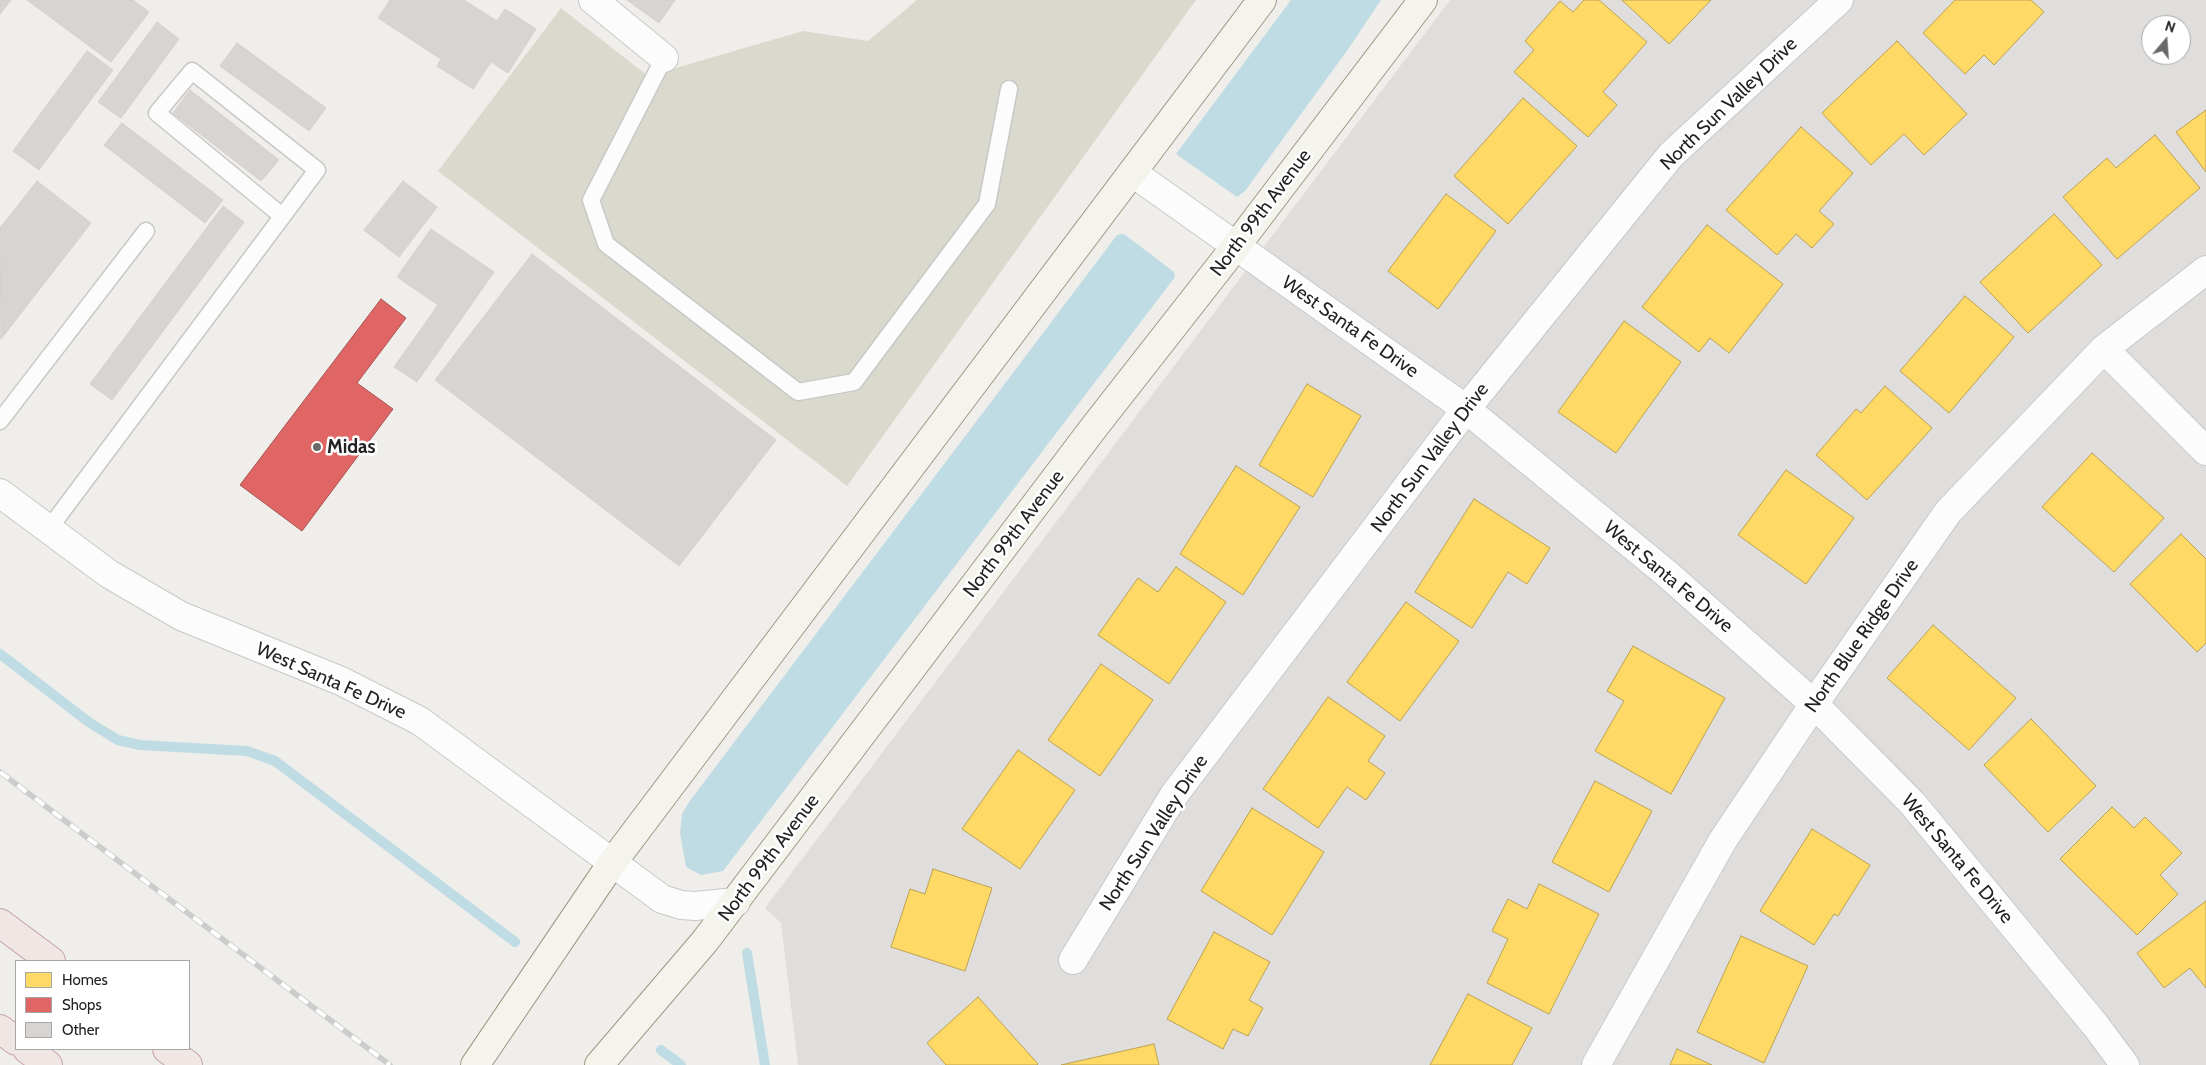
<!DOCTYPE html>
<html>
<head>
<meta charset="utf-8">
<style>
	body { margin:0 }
	#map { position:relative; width:2206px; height:1065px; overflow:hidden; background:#f0eeeb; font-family:Cabin,sans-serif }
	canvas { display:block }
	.legend { position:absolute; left:15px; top:960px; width:175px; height:90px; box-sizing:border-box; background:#fff; border:1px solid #a7a7a7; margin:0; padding:6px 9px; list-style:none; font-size:15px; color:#222 }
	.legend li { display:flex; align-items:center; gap:10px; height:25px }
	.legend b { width:25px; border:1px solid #a7a7a7 }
	.north { position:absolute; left:2141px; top:15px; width:50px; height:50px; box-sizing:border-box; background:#fff; border:1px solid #a7a7a7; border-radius:50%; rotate:18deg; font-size:14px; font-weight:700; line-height:20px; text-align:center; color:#222 }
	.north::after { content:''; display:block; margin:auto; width:18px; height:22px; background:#6a6968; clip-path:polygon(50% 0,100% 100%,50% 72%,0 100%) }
</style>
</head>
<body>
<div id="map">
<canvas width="2206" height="1065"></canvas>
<ul class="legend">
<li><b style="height:14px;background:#ffd966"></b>Homes</li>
<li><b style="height:14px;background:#e06666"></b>Shops</li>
<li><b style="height:14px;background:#d7d4d2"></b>Other</li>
</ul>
<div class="north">N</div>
</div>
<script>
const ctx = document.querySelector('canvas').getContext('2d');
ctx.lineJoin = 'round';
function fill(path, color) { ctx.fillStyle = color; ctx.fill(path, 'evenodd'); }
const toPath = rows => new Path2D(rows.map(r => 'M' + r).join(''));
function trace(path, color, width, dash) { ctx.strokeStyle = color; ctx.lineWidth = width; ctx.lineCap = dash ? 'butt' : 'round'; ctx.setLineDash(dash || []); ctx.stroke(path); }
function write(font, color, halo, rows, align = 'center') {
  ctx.font = font + ' Cabin,sans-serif'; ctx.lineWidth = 5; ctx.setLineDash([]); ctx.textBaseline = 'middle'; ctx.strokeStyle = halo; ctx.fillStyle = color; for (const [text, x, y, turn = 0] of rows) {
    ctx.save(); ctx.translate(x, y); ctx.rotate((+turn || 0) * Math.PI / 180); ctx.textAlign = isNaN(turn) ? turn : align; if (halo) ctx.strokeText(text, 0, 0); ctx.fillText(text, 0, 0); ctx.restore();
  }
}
fill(toPath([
	[1450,0,2206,0,2206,1065,798,1065,781,923,765,908],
	[2151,25,2181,25,2181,55,2151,55]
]), '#dfdedc');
fill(toPath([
	[917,0,1196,0,847,486,438,171,561,8,648,76,803,31,868,41]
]), '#d9d9cd');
fill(toPath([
	[1291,0,1381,0,1349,48,1245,191,1237,197,1176,154],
	[1124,234,1174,272,1175,277,723,871,701,875,686,867,680,833,682,814,689,802,1117,235]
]), '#bfdbe3');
const homes = toPath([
	[1584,0,1599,0,1647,42,1603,92,1617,105,1588,137,1514,72,1534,50,1525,41,1560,1,1573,12,1584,0],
	[1622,0,1711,0,1669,44,1622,0],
	[1955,0,2031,0,2044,12,1994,65,1984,55,1965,74,1923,33,1955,0],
	[1897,41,1967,114,1924,155,1904,134,1871,165,1822,113,1897,41],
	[1523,98,1577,146,1508,224,1454,176,1523,98],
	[2206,110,2206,172,2176,132,2206,110],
	[1801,127,1853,173,1819,211,1834,224,1812,248,1796,234,1777,255,1726,210,1801,127],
	[2155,135,2200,188,2117,259,2063,197,2107,158,2116,168,2155,135],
	[1446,194,1496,231,1438,309,1388,271,1446,194],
	[2054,214,2102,265,2028,333,1980,282,2054,214],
	[1707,225,1783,284,1729,353,1710,338,1699,352,1642,307,1707,225],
	[1965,296,2014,337,1949,413,1900,371,1965,296],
	[1624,321,1681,362,1616,453,1558,412,1624,321],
	[1307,384,1361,416,1313,497,1259,465,1307,384],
	[1885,386,1932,428,1867,500,1816,455,1856,409,1861,413,1885,386],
	[2092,453,2164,518,2114,572,2042,507,2092,453],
	[1236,466,1300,507,1243,595,1180,554,1236,466],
	[1786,470,1854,518,1806,584,1738,535,1786,470],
	[1474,499,1550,548,1527,584,1508,572,1472,628,1415,592,1474,499],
	[2181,534,2206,559,2206,643,2197,652,2130,584,2181,534],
	[1176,567,1226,602,1169,684,1098,635,1138,578,1158,592,1176,567],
	[1406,602,1459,641,1400,721,1347,682,1406,602],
	[1933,625,2016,698,1969,750,1887,678,1933,625],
	[1633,646,1725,698,1671,794,1595,751,1624,701,1607,691,1633,646],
	[1101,664,1153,700,1100,776,1048,740,1101,664],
	[1328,697,1385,736,1368,761,1385,773,1366,800,1347,787,1318,828,1263,789,1328,697],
	[2031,719,2096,786,2048,832,1984,765,2031,719],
	[1018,750,1075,790,1020,869,962,829,1018,750],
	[1595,781,1652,811,1609,892,1552,862,1595,781],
	[2112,807,2134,828,2145,817,2182,853,2160,875,2178,894,2137,935,2060,859,2112,807],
	[1252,808,1324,852,1272,935,1201,891,1252,808],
	[1812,829,1870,865,1838,916,1834,914,1814,945,1760,911,1812,829],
	[933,869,992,888,965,971,891,947,910,889,925,894,933,869],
	[1539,884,1599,914,1549,1014,1487,983,1508,939,1492,931,1508,899,1527,909,1539,884],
	[2206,901,2206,988,2190,968,2164,988,2137,953,2206,901],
	[1214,932,1270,962,1249,1000,1263,1008,1248,1036,1233,1029,1223,1049,1167,1019,1214,932],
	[1741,936,1808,966,1764,1063,1697,1032,1741,936],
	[1468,994,1532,1028,1512,1065,1430,1065,1468,994],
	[978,997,1038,1064,1037,1065,946,1065,927,1043,978,997],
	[1154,1044,1159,1065,1061,1065,1154,1044],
	[1677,1049,1712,1065,1670,1065,1677,1049]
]);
fill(homes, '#ffd966');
trace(homes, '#bda252', 1);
const shops = toPath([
	[381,299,406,318,357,383,393,409,302,531,240,485,381,299]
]);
fill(shops, '#e06666');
trace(shops, '#a75252', 1);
trace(toPath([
	[0,654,90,723,118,740,140,745,247,751,275,761,515,942],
	[747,953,765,1065],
	[661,1050,681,1065]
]), '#bfdbe3', 10);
const building = toPath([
	[0,0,11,0,0,14,0,0],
	[27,0,133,0,149,12,111,62,27,0],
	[390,0,464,0,497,21,505,9,536,29,508,73,491,62,473,89,437,66,441,59,378,18,390,0],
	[627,0,675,0,659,23,627,0],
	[157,22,179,39,121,118,98,102,157,22],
	[237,43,326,108,309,131,220,66,237,43],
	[87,51,113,70,39,170,13,151,87,51],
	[190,90,279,160,261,181,173,113,190,90],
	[122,123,223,200,205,223,104,145,122,123],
	[37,181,91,223,1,339,0,228,37,181],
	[403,181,437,207,399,257,364,230,403,181],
	[223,206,244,222,112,400,90,384,223,206],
	[431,229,494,272,417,382,394,367,438,305,397,277,431,229],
	[532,254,776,440,679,566,435,380,532,254]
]);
fill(building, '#d7d4d2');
trace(building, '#d3d0cc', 1);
const service = toPath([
	[664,58,591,200,606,244,798,392,854,382,987,204,1009,89],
	[0,421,146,231],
	[48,530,317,170,192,71,157,113,282,216]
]);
const minor = toPath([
	[593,0,664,58],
	[1133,173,1466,409,1666,573,1814,704,1913,804,2096,1026,2125,1065],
	[2104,349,2206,451],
	[0,493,109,574,181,616,341,681,420,721,662,899,681,905,695,906,736,902],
	[1073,960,1174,795,1466,409,1671,155,1839,0],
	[1596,1065,1723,840,1814,704,1948,512,2104,349,2206,270]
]);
const secondary = toPath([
	[475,1065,612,863,1262,0],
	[599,1065,705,941,1095,426,1236,246,1423,0]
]);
const trunk = toPath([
	[0,923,51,961],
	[0,1029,16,1041],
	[27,1049,48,1065],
	[167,1049,188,1065]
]);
trace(service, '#c9c8c7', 19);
trace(minor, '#c9c8c7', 30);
trace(secondary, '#999a82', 30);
trace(trunk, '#c5a2ac', 30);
trace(service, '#fdfcfc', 16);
trace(minor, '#fdfcfc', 28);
trace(secondary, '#f4f4ed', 28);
trace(trunk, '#f0e6e4', 28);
const rail = toPath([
	[0,772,390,1065]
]);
trace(rail, '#ccc', 5.5);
trace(rail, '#fff', 4, [11]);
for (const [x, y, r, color] of [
	[317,447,5,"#6a6968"]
]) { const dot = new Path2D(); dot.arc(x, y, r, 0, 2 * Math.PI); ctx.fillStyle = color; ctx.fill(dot); trace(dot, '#fff', 2); }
write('19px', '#222', '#fff', [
	["North Sun Valley Drive",1729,104,-44],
	["North 99th Avenue",1261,213,-53],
	["West Santa Fe Drive",1350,327,35],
	["North Sun Valley Drive",1430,458,-53],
	["North 99th Avenue",1014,534,-53],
	["West Santa Fe Drive",1668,577,40],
	["North Blue Ridge Drive",1862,636,-55],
	["West Santa Fe Drive",331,681,24],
	["North Sun Valley Drive",1154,833,-57],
	["North 99th Avenue",769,858,-53],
	["West Santa Fe Drive",1957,859,50]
]);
write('bold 19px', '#222', '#fff', [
	["Midas",327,447]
], 'left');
</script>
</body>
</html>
